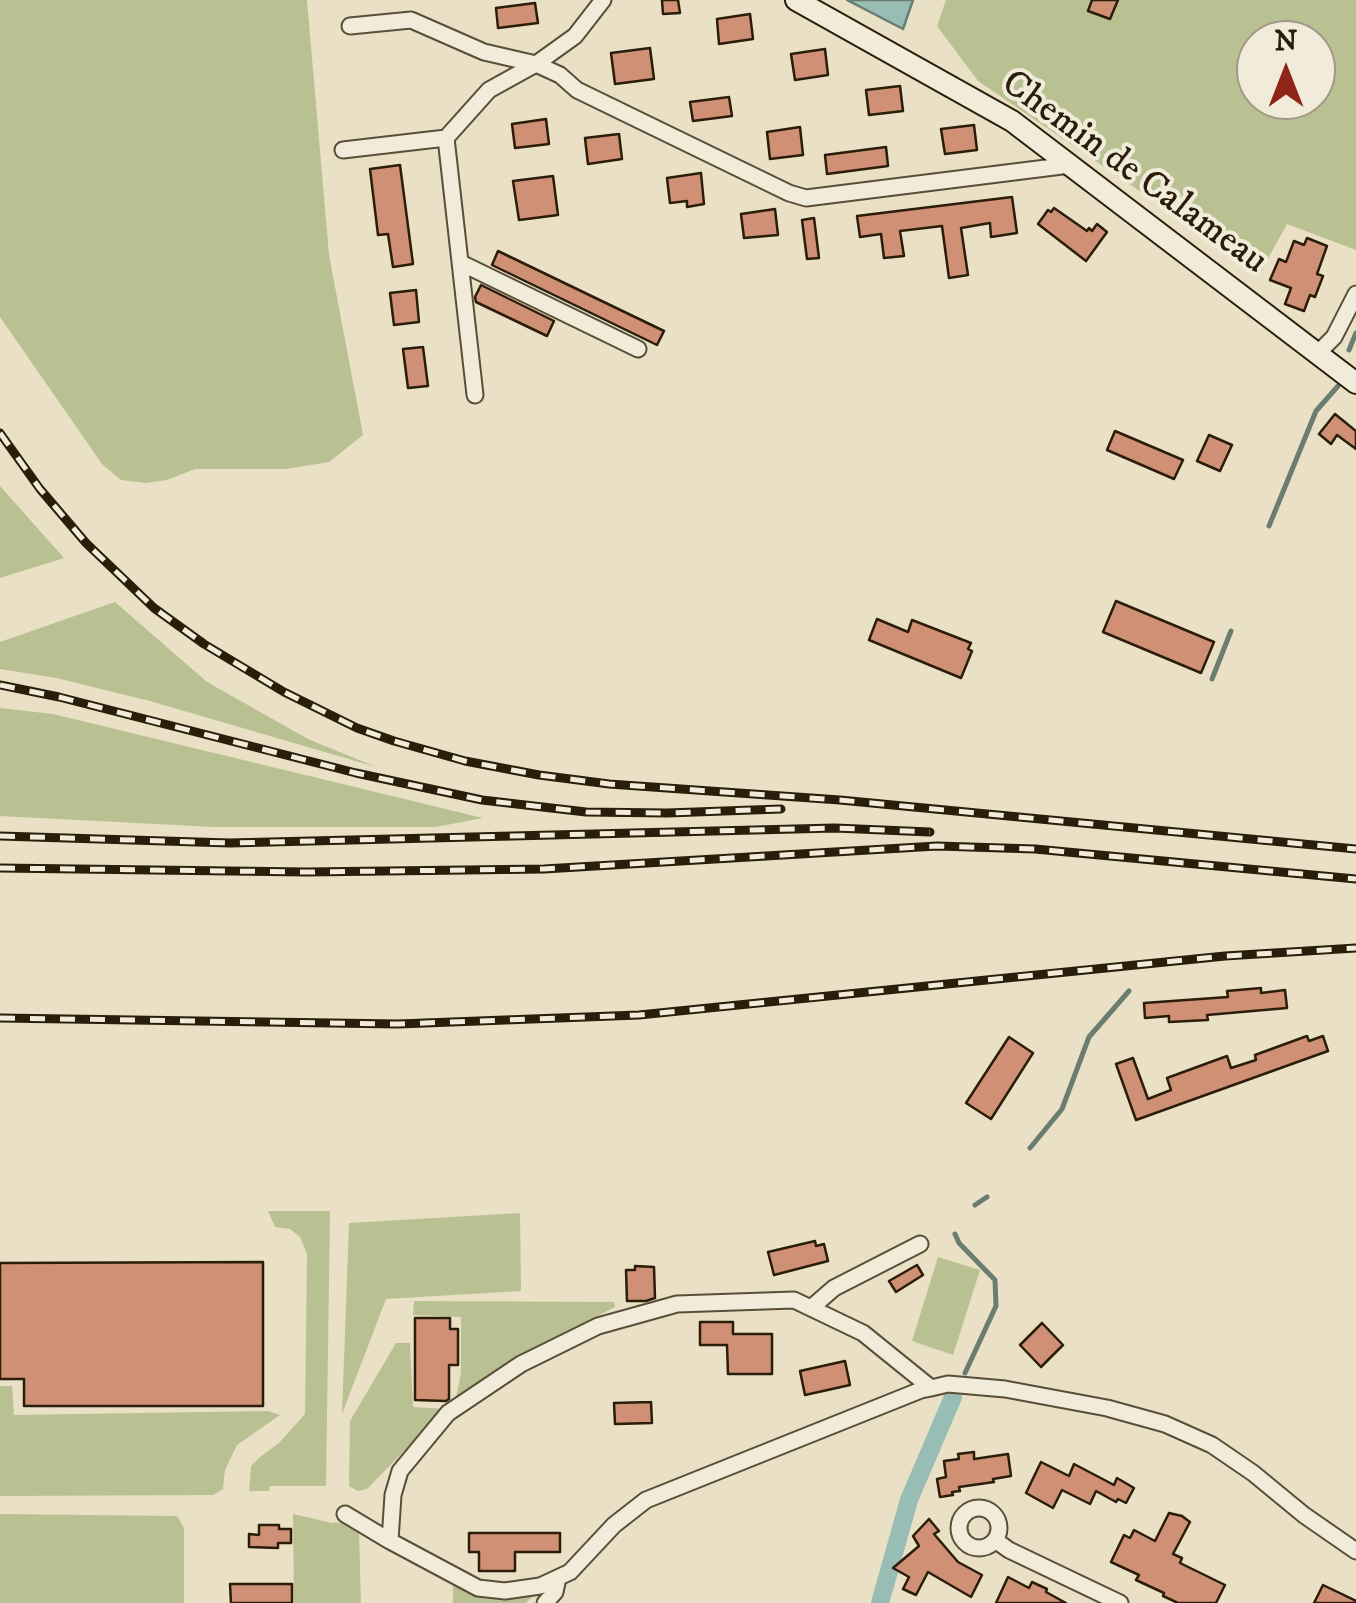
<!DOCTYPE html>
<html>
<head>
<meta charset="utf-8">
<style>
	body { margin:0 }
	#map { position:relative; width:1356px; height:1603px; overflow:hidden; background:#e9e0c5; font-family:"IM FELL DW Pica",serif }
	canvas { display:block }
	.north { position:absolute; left:1236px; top:20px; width:100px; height:100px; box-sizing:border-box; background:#f1ebd9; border:2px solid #a19986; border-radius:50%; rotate:0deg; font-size:28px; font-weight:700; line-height:40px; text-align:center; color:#2a1d09 }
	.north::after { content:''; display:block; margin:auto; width:35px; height:45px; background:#8f2418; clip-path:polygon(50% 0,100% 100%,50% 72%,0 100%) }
</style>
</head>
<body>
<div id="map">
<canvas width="1356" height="1603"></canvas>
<div class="north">N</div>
</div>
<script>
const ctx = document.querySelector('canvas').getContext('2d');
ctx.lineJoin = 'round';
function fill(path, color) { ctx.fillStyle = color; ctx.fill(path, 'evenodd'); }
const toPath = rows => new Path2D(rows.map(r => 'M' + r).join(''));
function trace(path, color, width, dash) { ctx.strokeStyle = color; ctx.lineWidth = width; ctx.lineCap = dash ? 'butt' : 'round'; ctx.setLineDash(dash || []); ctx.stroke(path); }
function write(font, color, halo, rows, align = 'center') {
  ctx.font = font + ' "IM FELL DW Pica",serif'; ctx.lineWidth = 8; ctx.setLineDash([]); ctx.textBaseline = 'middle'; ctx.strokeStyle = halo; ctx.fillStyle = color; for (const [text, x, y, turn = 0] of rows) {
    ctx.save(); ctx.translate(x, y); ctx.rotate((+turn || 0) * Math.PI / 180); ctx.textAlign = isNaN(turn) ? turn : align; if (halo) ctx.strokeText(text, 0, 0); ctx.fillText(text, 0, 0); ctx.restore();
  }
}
fill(toPath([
	[0,0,307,0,329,255,363,435,329,462,286,469,195,469,167,480,146,483,121,480,102,464,0,317],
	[946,0,1356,0,1356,250,1287,224,1260,273,978,81,937,26],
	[1256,40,1316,40,1316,100,1256,100],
	[0,486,64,558,0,578],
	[115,602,207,682,308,739,376,767,150,701,56,678,0,669,0,642],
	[0,708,53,714,483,818,436,827,214,827,0,816],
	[268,1211,330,1211,326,1486,270,1486,269,1491,249,1491,251,1466,260,1457,279,1443,305,1414,307,1254,300,1237,290,1229,275,1227],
	[520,1213,521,1291,386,1299,342,1414,349,1223],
	[938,1257,980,1270,953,1355,912,1341],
	[414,1301,614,1302,615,1307,539,1346,491,1373,456,1398,461,1373,461,1317,413,1315],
	[396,1343,410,1343,413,1407,445,1409,367,1489,358,1491,349,1486,350,1421],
	[0,1386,12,1386,14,1415,268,1411,280,1415,237,1445,225,1470,223,1489,213,1495,0,1496],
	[0,1514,177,1516,184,1528,184,1603,0,1603],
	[293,1514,332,1523,344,1522,354,1526,359,1533,361,1603,294,1603],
	[453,1581,539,1590,526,1603,453,1603]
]), '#b9c192');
const water = toPath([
	[847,0,913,0,903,29,847,0]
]);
fill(water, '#97bdb4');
trace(water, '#6b7d70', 2.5);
trace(toPath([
	[1349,350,1356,333],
	[1269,526,1316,411,1338,386],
	[1212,679,1231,631],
	[1030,1148,1062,1109,1089,1037,1129,991],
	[975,1205,987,1197],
	[955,1234,959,1243,995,1280,996,1306,965,1373]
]), '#6b7d70', 5);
trace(toPath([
	[880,1603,909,1500,953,1397]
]), '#97bdb4', 18);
const building = toPath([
	[662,0,678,0,680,13,663,14,662,0],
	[1092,0,1118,0,1110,19,1088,11,1092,0],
	[535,3,538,23,498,28,496,8,535,3],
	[750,14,753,39,719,44,717,19,750,14],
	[650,48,654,79,615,84,611,53,650,48],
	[825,49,828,75,795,80,791,54,825,49],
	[900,86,903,111,869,115,866,90,900,86],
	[729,97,732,116,693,121,690,102,729,97],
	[546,119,549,144,515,148,512,124,546,119],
	[974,125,977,150,945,154,941,129,974,125],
	[800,127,803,155,770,159,767,132,800,127],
	[619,134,622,159,588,164,585,138,619,134],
	[886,147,888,166,827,174,825,155,886,147],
	[400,165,413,264,393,267,388,234,378,235,370,169,400,165],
	[701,173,704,204,687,207,687,201,670,203,667,178,701,173],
	[553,176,558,215,519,220,513,181,553,176],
	[1012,197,1017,233,991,237,990,223,961,228,968,275,949,278,942,226,900,231,904,256,884,258,881,234,860,237,857,216,1012,197],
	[1054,208,1087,231,1089,228,1092,231,1097,224,1107,232,1086,261,1038,224,1048,210,1051,212,1054,208],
	[775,209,778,235,744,238,741,214,775,209],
	[814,218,819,258,807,259,802,220,814,218],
	[1307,238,1327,246,1317,274,1323,276,1315,297,1310,295,1304,311,1285,304,1291,288,1270,280,1279,259,1286,262,1294,241,1304,245,1307,238],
	[498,251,664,331,657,345,492,265,498,251],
	[481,285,554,321,547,336,476,302,475,297,481,285],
	[416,290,419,322,394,325,390,293,416,290],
	[423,347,428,386,408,388,403,349,423,347],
	[1335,414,1356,431,1356,449,1337,435,1331,444,1319,434,1335,414],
	[1115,431,1183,460,1174,479,1107,450,1115,431],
	[1209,435,1232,445,1220,471,1197,461,1209,435],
	[1116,601,1214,642,1201,673,1103,632,1116,601],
	[877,619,908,632,912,620,971,643,968,649,972,651,961,678,869,640,877,619],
	[1261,988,1261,993,1285,990,1287,1008,1207,1015,1208,1020,1169,1022,1169,1016,1145,1018,1144,1003,1228,997,1227,991,1261,988],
	[1307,1036,1309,1041,1323,1036,1328,1051,1136,1120,1116,1064,1133,1058,1148,1099,1171,1090,1167,1078,1227,1056,1231,1068,1256,1060,1255,1055,1307,1036],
	[1009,1037,1033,1053,991,1119,966,1103,1009,1037],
	[815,1241,816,1246,824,1244,828,1261,774,1275,768,1252,815,1241],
	[263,1262,263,1406,24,1406,24,1379,0,1379,0,1263,263,1262],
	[917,1265,923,1275,896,1292,889,1281,917,1265],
	[635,1266,654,1267,655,1298,646,1301,627,1301,626,1270,635,1270,635,1266],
	[415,1318,450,1318,450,1329,458,1329,458,1365,449,1365,449,1399,446,1401,415,1400,415,1318],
	[700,1322,733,1322,733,1334,772,1334,772,1374,728,1374,727,1345,700,1345,700,1322],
	[1042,1323,1063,1345,1041,1367,1020,1345,1042,1323],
	[845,1361,850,1385,805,1395,800,1371,845,1361],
	[651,1402,652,1423,615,1424,614,1403,651,1402],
	[974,1452,974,1459,1008,1454,1011,1476,993,1479,994,1482,959,1487,960,1491,952,1492,953,1495,940,1497,937,1479,946,1477,944,1461,959,1459,958,1454,974,1452],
	[1041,1462,1069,1476,1074,1464,1114,1485,1117,1478,1134,1488,1126,1503,1118,1499,1116,1502,1096,1491,1090,1504,1062,1490,1053,1508,1026,1493,1041,1462],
	[1169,1513,1182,1516,1190,1522,1173,1554,1182,1558,1180,1563,1225,1585,1216,1603,1178,1603,1163,1596,1164,1593,1136,1580,1139,1575,1111,1562,1124,1535,1130,1538,1134,1530,1155,1541,1169,1513],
	[929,1519,939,1531,934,1534,958,1562,982,1575,971,1597,928,1572,916,1595,903,1589,909,1577,893,1568,919,1546,913,1536,929,1519],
	[259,1525,279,1525,279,1529,291,1529,291,1543,278,1543,278,1548,249,1547,249,1534,259,1535,259,1525],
	[469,1533,560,1533,560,1552,515,1552,515,1571,479,1571,479,1552,469,1552,469,1533],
	[1008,1577,1029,1588,1032,1582,1047,1589,1046,1592,1066,1603,996,1603,1008,1577],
	[230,1584,292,1584,292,1603,231,1603,230,1584],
	[1323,1585,1356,1601,1356,1603,1314,1603,1323,1585]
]);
fill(building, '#d09075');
trace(building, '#2a1d09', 2.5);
const street = toPath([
	[350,26,411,20,484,52,536,64,560,75,577,90,789,193,806,198,1070,165],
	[446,138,475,395],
	[343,150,446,138,489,90,536,64,575,36,603,0],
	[461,263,638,349],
	[1317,354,1334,337,1356,294],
	[811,1308,834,1288,920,1244],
	'959 1528a20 20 0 1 1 40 0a20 20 0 1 1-40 0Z',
	[345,1514,390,1541,478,1588,505,1591,540,1586,570,1572,614,1525,646,1500,921,1390,931,1388],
	[995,1540,1009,1550,1120,1603],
	[390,1541,393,1495,400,1471,448,1413,521,1364,598,1326,677,1304,794,1300,863,1333,931,1388,948,1384,1005,1389,1107,1408,1165,1424,1212,1445,1253,1473,1304,1515,1356,1551],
	[545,1603,555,1592,558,1578]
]);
const secondary = toPath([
	[796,0,1012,121,1356,383]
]);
trace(street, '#5a4e38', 19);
trace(secondary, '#2a1d09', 24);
trace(street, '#f1ebd9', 15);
trace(secondary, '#f1ebd9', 20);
const rail = toPath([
	[0,433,40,489,86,543,154,608,204,644,284,692,357,728,394,741,465,761,539,775,609,784,840,800,1356,849],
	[0,685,59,697,356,773,482,800,586,812,667,813,781,809],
	[0,836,230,843,835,828,930,832],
	[0,868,307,872,544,869,937,846,1035,849,1356,879],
	[0,1018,398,1024,639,1015,1225,956,1356,948]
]);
trace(rail, '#2a1d09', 9);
trace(rail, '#f1ebd9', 5, [15]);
write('38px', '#2a1d09', '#f1ebd9', [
	["Chemin de Calameau",1133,174,36]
]);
</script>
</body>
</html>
